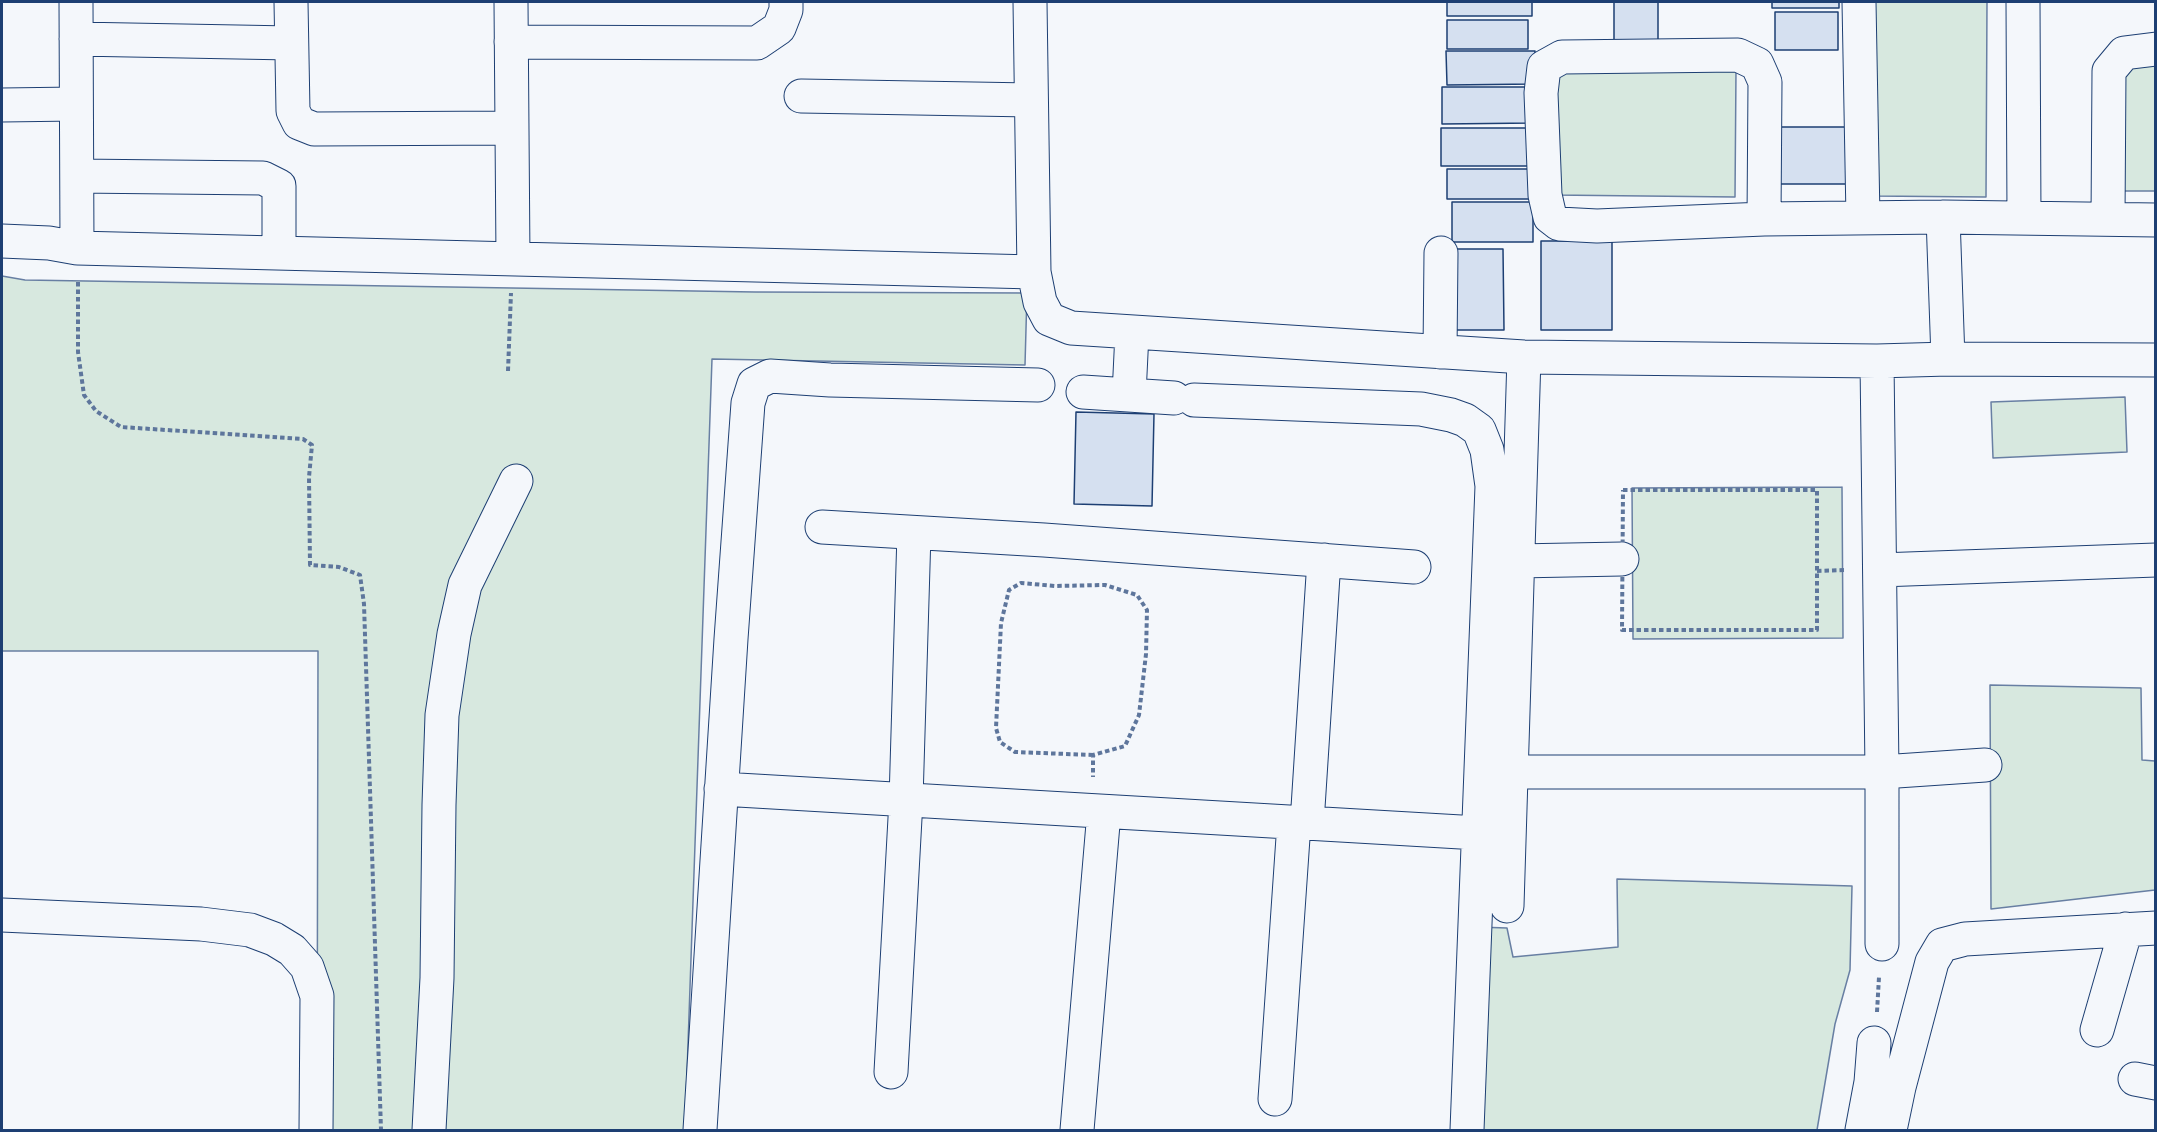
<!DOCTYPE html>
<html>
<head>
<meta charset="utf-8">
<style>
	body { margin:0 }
	#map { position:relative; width:2157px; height:1132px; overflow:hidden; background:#f4f7fb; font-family:"Asap Condensed",sans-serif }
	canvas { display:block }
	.frame { position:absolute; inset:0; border:3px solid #1d3f73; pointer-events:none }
</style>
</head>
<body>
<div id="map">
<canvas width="2157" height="1132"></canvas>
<div class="frame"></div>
</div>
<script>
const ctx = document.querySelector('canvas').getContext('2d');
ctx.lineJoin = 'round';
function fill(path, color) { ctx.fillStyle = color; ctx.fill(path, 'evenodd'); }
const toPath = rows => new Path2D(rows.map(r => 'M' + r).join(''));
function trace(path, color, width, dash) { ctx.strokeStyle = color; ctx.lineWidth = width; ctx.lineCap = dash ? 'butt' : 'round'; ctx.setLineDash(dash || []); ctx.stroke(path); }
const green = toPath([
	[1872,2,1987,2,1986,197,1872,196,1872,2],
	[2121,65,2155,65,2155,191,2123,191,2121,65],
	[1554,69,1736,70,1735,197,1553,195,1554,69],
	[2,276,25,280,755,292,1027,293,1025,365,712,359,685,1130,317,1130,318,651,2,651,2,276],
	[2125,397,2127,452,1993,458,1991,402,2125,397],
	[1842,487,1843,638,1633,639,1632,488,1842,487],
	[1990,685,2141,688,2142,760,2155,761,2155,890,1991,909,1990,685],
	[1617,879,1852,886,1850,970,1835,1024,1817,1130,1466,1130,1477,927,1507,928,1513,957,1618,947,1617,879]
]);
fill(green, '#d7e8df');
trace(green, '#687fa3', 1.5);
const building = toPath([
	[1447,2,1532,2,1532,16,1447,16,1447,2],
	[1614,2,1658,2,1658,46,1614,46,1614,2],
	[1772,2,1839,2,1839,8,1772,8,1772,2],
	[1775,12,1838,12,1838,50,1775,50,1775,12],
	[1447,20,1528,20,1528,49,1447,49,1447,20],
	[1446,51,1535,51,1535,84,1447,85,1446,51],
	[1442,87,1534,87,1534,123,1442,124,1442,87],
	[1776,127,1858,127,1858,184,1776,184,1776,127],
	[1441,128,1534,128,1534,166,1441,166,1441,128],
	[1447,169,1533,169,1534,199,1447,199,1447,169],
	[1452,202,1533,202,1533,242,1452,242,1452,202],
	[1541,241,1612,241,1612,330,1541,330,1541,241],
	[1449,249,1503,249,1504,330,1449,330,1449,249],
	[1076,412,1154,414,1152,506,1074,504,1076,412]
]);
fill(building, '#d5e0f0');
trace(building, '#1d3f73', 1.5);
const minor = toPath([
	[76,2,77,248],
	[291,2,293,111,299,123,314,129,512,128],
	[511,2,513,259],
	[1030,2,1034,272,1040,302,1049,319,1071,328,1524,357,1877,361,1948,359,2156,360],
	[1859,2,1863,218],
	[2023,2,2024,218],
	[76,39,291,43],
	[511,42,757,43,779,28,786,10,786,2],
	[801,96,1031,100],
	[2,105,76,104],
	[77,176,263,178,279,186,279,253],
	[1943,217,1948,359],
	[1764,219,1765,82,1757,64,1738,55,1562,57,1544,67,1541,93,1545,195,1550,217,1559,224,1597,226,1764,219,1943,217,2156,220],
	[2108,219,2109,71,2124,53,2156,49],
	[2,241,49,243,77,248,1034,272],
	[1440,352,1441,253],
	[1877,361,1882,772,1882,944],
	[1083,392,1174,398],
	[1129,395,1132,333],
	[1194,400,1421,409,1451,415,1465,420,1479,430,1487,450,1492,486,1467,1130],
	[822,527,1044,540,1414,567],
	[1517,561,1622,559],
	[1880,570,2156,560],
	[1511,772,1882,772,1985,765],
	[721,789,1478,833],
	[1307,823,1324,560],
	[1507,906,1524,357],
	[2,915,201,924,250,930,274,939,292,950,307,967,317,996,316,1130],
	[2097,1030,2126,929],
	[891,1072,906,800,914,533],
	[2135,1079,2156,1083],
	[1871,1082,1899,1087,1932,962,1942,945,1965,939,2156,928],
	[1275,1099,1294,823],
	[429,1130,437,978,439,805,442,715,454,634,465,585,516,481],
	[700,1130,731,639,748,403,754,384,770,376,830,380,1038,385],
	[1077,1130,1104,812],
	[1862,1130,1871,1082,1874,1043],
	[1890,1130,1899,1087]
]);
trace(minor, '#1d3f73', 35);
trace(toPath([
	[78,282,78,352,84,395,96,411,121,427,303,439,312,445,309,477,310,565,339,567,360,575,364,604,381,1130],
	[508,371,511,293],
	[1623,490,1817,490,1817,630,1622,630,1623,490],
	[1817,571,1846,570],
	[1093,755,1015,752,1000,742,996,728,1001,623,1009,590,1021,583,1055,586,1105,585,1137,595,1147,610,1146,654,1139,715,1125,746,1093,755,1093,777],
	[1877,1012,1879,977]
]), '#5e769c', 4, [4.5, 3]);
trace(minor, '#f4f7fb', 33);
</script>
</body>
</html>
